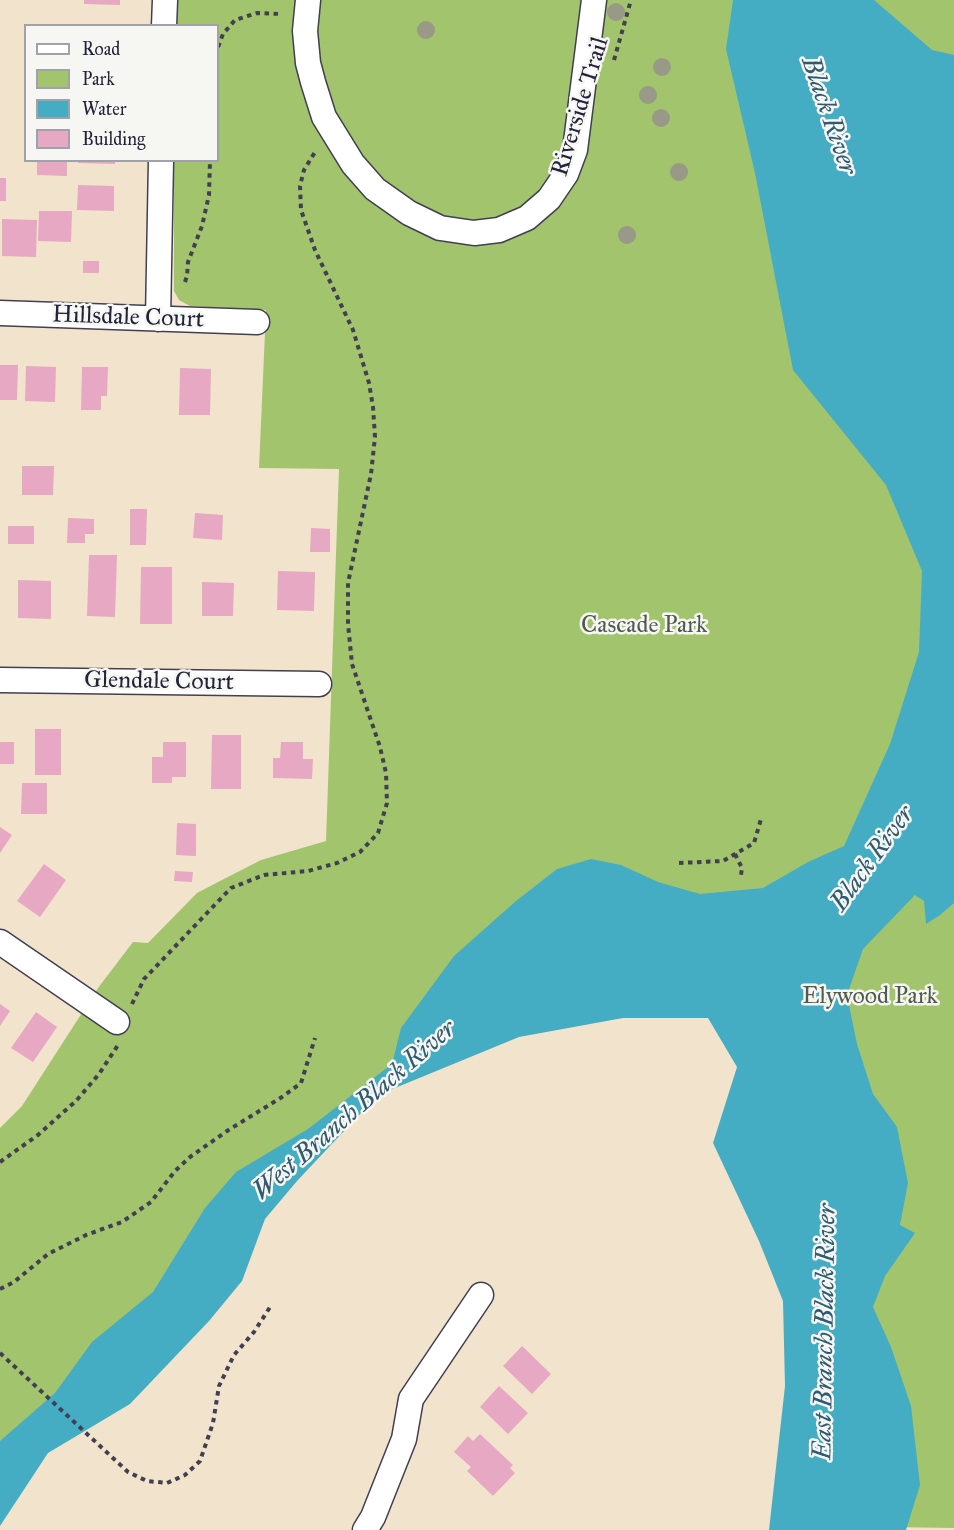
<!DOCTYPE html>
<html>
<head>
<meta charset="utf-8">
<style>
	body { margin:0 }
	#map { position:relative; width:954px; height:1530px; overflow:hidden; background:#f2e4cc; font-family:"IM FELL Great Primer",serif }
	canvas { display:block }
	.legend { position:absolute; left:24px; top:24px; width:195px; height:138px; box-sizing:border-box; background:#f6f6f2; border:2px solid #a1a1a9; margin:0; padding:8px 10px; list-style:none; font-size:18px; color:#22223b }
	.legend li { display:flex; align-items:center; gap:12px; height:30px }
	.legend b { width:30px; border:2px solid #a1a1a9 }
</style>
</head>
<body>
<div id="map">
<canvas width="954" height="1530"></canvas>
<ul class="legend">
<li><b style="height:8px;background:#fff"></b>Road</li>
<li><b style="height:16px;background:#a2c46d"></b>Park</li>
<li><b style="height:16px;background:#44adc3"></b>Water</li>
<li><b style="height:16px;background:#e6a8c3"></b>Building</li>
</ul>
</div>
<script>
const ctx = document.querySelector('canvas').getContext('2d');
ctx.lineJoin = 'round';
function fill(path, color) { ctx.fillStyle = color; ctx.fill(path, 'evenodd'); }
const toPath = rows => new Path2D(rows.map(r => 'M' + r).join(''));
function trace(path, color, width, dash) { ctx.strokeStyle = color; ctx.lineWidth = width; ctx.lineCap = dash ? 'butt' : 'round'; ctx.setLineDash(dash || []); ctx.stroke(path); }
function write(font, color, halo, rows, align = 'center') {
  ctx.font = font + ' "IM FELL Great Primer",serif'; ctx.lineWidth = 5; ctx.setLineDash([]); ctx.textBaseline = 'middle'; ctx.strokeStyle = halo; ctx.fillStyle = color; for (const [text, x, y, turn = 0] of rows) {
    ctx.save(); ctx.translate(x, y); ctx.rotate((+turn || 0) * Math.PI / 180); ctx.textAlign = isNaN(turn) ? turn : align; if (halo) ctx.strokeText(text, 0, 0); ctx.fillText(text, 0, 0); ctx.restore();
  }
}
fill(toPath([
	[175,0,954,0,954,1528,822,1526,779,959,494,991,254,1194,0,1483,0,1128,22,1106,98,988,133,942,148,943,197,893,220,881,261,860,326,841,339,469,259,468,266,310,190,306,179,300,174,291,174,161,218,160,218,26,175,25]
]), '#a2c46d');
fill(toPath([
	[733,0,874,0,932,50,954,55,954,903,940,915,926,924,924,901,915,895,863,949,847,995,857,1044,873,1094,897,1127,908,1183,900,1225,915,1233,885,1276,873,1307,891,1347,911,1406,920,1485,906,1530,769,1530,785,1386,783,1301,759,1241,713,1143,737,1067,708,1018,623,1018,519,1037,378,1095,297,1181,265,1219,242,1281,209,1321,130,1404,48,1453,0,1526,0,1441,55,1393,92,1342,153,1292,205,1208,236,1172,308,1129,392,1064,401,1028,454,956,516,901,557,869,591,859,621,865,658,882,700,894,763,888,808,862,844,846,890,744,919,652,922,571,886,485,793,370,755,173,726,49]
]), '#44adc3');
fill(toPath([
	[84,0,120,0,120,5,84,4],
	[37,160,67,160,67,176,37,175],
	[78,160,115,160,115,164,78,163],
	[0,178,6,178,6,201,0,201],
	[78,185,114,186,114,211,77,210],
	[39,211,72,211,71,242,38,241],
	[2,219,37,220,36,257,2,256],
	[83,261,99,261,99,273,83,273],
	[0,365,18,365,17,400,0,400],
	[26,366,56,367,55,402,25,401],
	[82,367,108,367,107,396,101,396,101,410,81,410],
	[180,368,211,369,210,415,179,415],
	[22,466,54,466,53,495,22,495],
	[130,509,147,509,146,545,130,545],
	[195,513,223,515,222,540,193,538],
	[68,518,94,519,94,534,85,534,85,543,67,543],
	[8,526,34,526,34,544,8,544],
	[311,528,330,529,330,552,310,552],
	[89,555,117,555,115,617,87,616],
	[141,567,172,567,172,624,140,624],
	[278,571,315,572,314,611,277,610],
	[18,580,51,581,51,619,18,618],
	[202,582,234,583,233,616,202,616],
	[35,729,61,729,61,775,35,775],
	[212,735,241,735,241,789,211,789],
	[0,742,14,742,14,764,0,764],
	[163,742,186,742,186,777,172,777,172,783,152,783,152,757,163,757],
	[281,742,303,742,303,759,313,759,312,779,273,778,273,758,280,758],
	[22,783,47,783,47,814,21,814],
	[177,823,196,824,196,856,176,855],
	[0,827,12,835,0,853],
	[44,864,66,880,40,917,17,901],
	[175,871,193,872,192,882,174,881],
	[0,1004,10,1011,0,1026],
	[36,1012,57,1027,33,1062,11,1048],
	[522,1346,551,1374,532,1394,503,1366],
	[499,1386,528,1413,508,1434,480,1407],
	[480,1434,513,1465,510,1468,515,1473,493,1496,467,1471,471,1467,454,1452,468,1436,473,1441]
]), '#e6a8c3');
const street = toPath([
	[308,0,305,31,308,63,313,82,324,117,353,164,375,189,409,213,440,228,474,233,499,230,527,218,549,199,566,174,575,150,594,0],
	[164,26,165,0],
	[0,313,257,322],
	[158,319,161,160],
	[0,680,319,684],
	[0,942,117,1022],
	[365,1530,373,1517,404,1439,411,1399,481,1295]
]);
trace(street, '#413f51', 27);
trace(toPath([
	[218,47,223,34,235,20,257,13,281,14],
	[614,60,631,0],
	[185,282,187,276,188,262,202,226,209,195,210,160],
	[735,854,742,868,741,875],
	[679,863,723,861,754,843,761,819],
	[132,1004,144,979,231,888,264,875,308,871,337,863,360,852,378,833,387,803,386,773,380,747,352,664,348,624,348,583,371,474,375,437,373,407,369,383,353,330,315,250,301,210,300,186,304,170,315,152],
	[0,1162,38,1135,76,1101,99,1074,118,1045],
	[0,1289,14,1282,48,1254,86,1235,122,1222,151,1202,175,1171,190,1157,227,1131,282,1097,301,1083,315,1038],
	[0,1353,128,1472,147,1481,167,1483,185,1475,200,1461,213,1423,219,1386,234,1355,254,1332,272,1304]
]), '#413f51', 4, [4.5, 4.5]);
trace(street, '#fff', 24);
ctx.fillStyle = '#989986';
for (const [x, y] of [
	[616,12],
	[426,30],
	[662,67],
	[648,95],
	[661,118],
	[679,172],
	[627,235]
]) { ctx.beginPath(); ctx.arc(x, y, 9, 0, 2 * Math.PI); ctx.fill(); }
write('24px', '#22223b', '#f6f6f2', [
	["Riverside Trail",581,107,-73],
	["Hillsdale Court",128,318,2],
	["Glendale Court",159,682,1]
]);
write('24px', '#4f5b4c', '#f6f6f2', [
	["Cascade Park",644,626],
	["Elywood Park",870,997]
]);
write('italic 26px', '#305a71', '#f6f6f2', [
	["Black River",828,116,71],
	["Black River",873,859,-54],
	["West Branch Black River",355,1111,-41],
	["East Branch Black River",826,1332,-89]
]);
</script>
</body>
</html>
